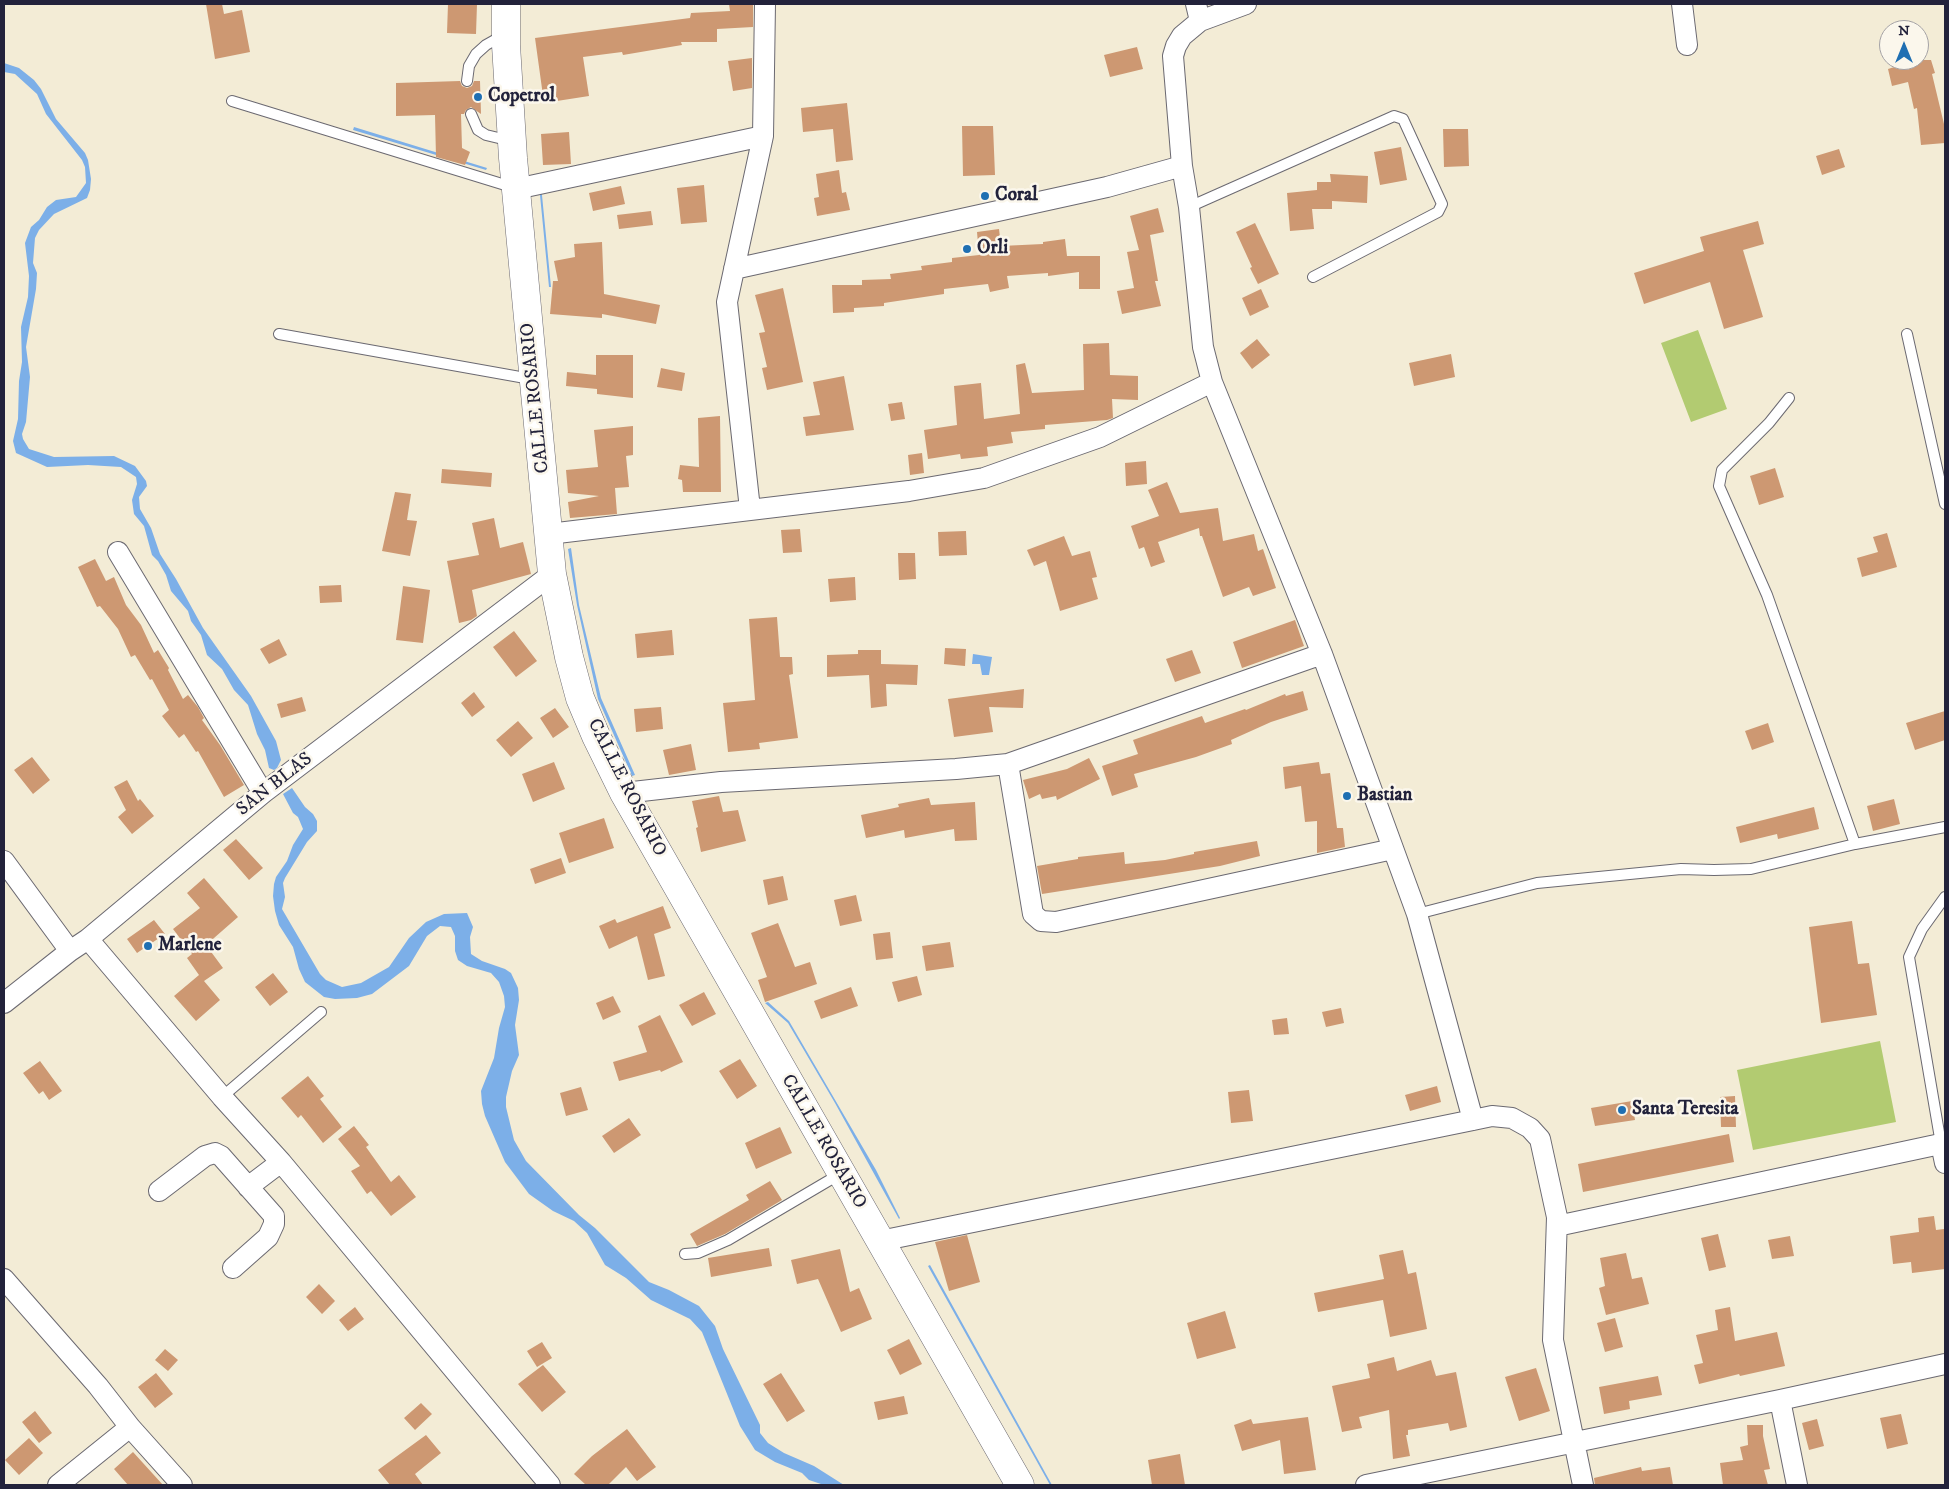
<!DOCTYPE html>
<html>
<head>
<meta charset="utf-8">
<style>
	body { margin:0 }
	#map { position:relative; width:1949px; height:1489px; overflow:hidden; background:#f3ecd6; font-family:"IM FELL DW Pica",serif }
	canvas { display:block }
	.frame { position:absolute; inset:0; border:5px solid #22223b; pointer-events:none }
	.north { position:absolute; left:1879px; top:20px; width:50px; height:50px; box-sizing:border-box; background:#fbf7ec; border:1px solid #a4a2a5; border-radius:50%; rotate:0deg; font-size:14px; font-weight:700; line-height:20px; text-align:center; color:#22223b }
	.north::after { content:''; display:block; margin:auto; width:18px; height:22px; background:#1f6fb2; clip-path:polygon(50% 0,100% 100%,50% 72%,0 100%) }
</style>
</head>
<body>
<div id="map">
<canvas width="1949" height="1489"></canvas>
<div class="frame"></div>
<div class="north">N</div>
</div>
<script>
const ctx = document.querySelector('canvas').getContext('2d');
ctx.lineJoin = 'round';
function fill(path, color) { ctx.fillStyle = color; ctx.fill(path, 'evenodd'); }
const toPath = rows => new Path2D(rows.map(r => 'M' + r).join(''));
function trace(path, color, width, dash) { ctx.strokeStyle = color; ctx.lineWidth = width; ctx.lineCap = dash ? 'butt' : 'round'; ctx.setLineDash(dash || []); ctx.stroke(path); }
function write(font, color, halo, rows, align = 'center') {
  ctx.font = font + ' "IM FELL DW Pica",serif'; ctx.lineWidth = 5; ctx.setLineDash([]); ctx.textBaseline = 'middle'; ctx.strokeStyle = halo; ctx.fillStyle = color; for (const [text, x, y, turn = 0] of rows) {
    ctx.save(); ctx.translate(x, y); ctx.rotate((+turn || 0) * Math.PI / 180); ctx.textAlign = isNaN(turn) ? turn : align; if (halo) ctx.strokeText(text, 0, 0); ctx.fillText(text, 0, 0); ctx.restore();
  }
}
fill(toPath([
	[1698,330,1727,409,1691,422,1661,343],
	[1880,1041,1896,1122,1753,1150,1737,1070]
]), '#b2cb71');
fill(toPath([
	[4,63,19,68,34,80,41,89,56,119,85,153,88,160,91,179,90,190,87,198,54,214,39,230,35,238,33,263,37,273,36,289,26,347,30,377,26,422,22,434,23,439,29,449,54,457,114,456,135,466,146,481,147,486,139,497,140,509,151,528,160,554,176,579,203,628,251,696,276,741,281,760,277,768,274,770,269,768,265,750,257,734,248,705,234,690,222,669,207,655,201,635,191,621,188,611,171,591,166,575,158,561,152,555,144,526,134,514,132,500,137,484,136,477,121,467,88,465,47,467,16,453,13,441,18,419,19,381,22,362,21,327,28,297,29,276,25,243,31,227,39,220,47,207,56,200,76,197,86,183,85,167,82,160,46,114,37,94,15,74,4,72],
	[354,127,487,168,486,170,353,130],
	[539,185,541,185,551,287,549,287],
	[571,548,579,605,601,698,635,775,632,776,598,699,577,605,568,549],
	[973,654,992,657,989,675,982,675,980,664,972,664],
	[292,788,305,807,313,814,317,821,317,831,307,842,285,878,283,883,285,897,282,909,320,974,326,980,342,987,361,983,389,967,409,938,426,922,444,914,467,913,473,927,470,937,471,954,482,961,505,969,511,973,518,988,519,1000,515,1025,519,1055,512,1071,506,1097,506,1107,514,1140,526,1161,579,1215,595,1228,649,1282,669,1290,699,1306,715,1326,723,1349,760,1425,760,1433,768,1443,784,1453,814,1466,844,1485,824,1485,809,1480,802,1473,775,1462,755,1450,740,1426,702,1332,690,1319,651,1300,626,1278,605,1265,587,1233,574,1221,553,1211,529,1194,505,1162,485,1116,482,1104,481,1091,494,1058,499,1028,505,1007,504,996,499,982,491,973,467,966,458,960,455,951,455,936,451,927,440,926,427,936,409,966,372,994,357,998,335,999,324,997,305,982,299,969,293,947,279,925,275,911,273,896,274,884,276,877,287,861,293,845,303,829,298,817,293,813,283,794],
	[768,1002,789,1021,876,1170,900,1218,899,1219,835,1103,788,1023,765,1003],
	[930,1265,1052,1485,1050,1485,928,1266]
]), '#7cafe8');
fill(toPath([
	[206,4,222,4,224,14,242,10,250,52,215,59],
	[448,4,477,4,476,34,447,33],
	[729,4,753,4,753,27,717,29,717,42,681,42,682,45,623,55,622,52,583,57,589,96,544,103,535,38,690,18,691,13,730,11],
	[1137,47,1143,69,1110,77,1104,55],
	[752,58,752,88,733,91,728,61],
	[1903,60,1931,60,1935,73,1932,74,1944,124,1945,143,1921,145,1917,108,1914,109,1908,82,1892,86,1888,69,1904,64],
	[460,81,462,86,467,88,472,86,474,81,480,81,481,114,471,107,466,110,464,114,461,114,462,148,470,152,465,165,436,157,435,115,396,116,396,83],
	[847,103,853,160,836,162,833,129,803,132,801,108],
	[962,126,993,126,995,175,963,176],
	[1443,129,1468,129,1469,166,1444,167],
	[569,132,571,164,543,165,541,134],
	[1401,147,1407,180,1380,185,1374,152],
	[1839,149,1845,167,1822,175,1816,156],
	[839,170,842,193,846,192,850,210,817,216,814,198,819,197,816,174],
	[1330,174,1368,176,1367,203,1332,201,1332,209,1312,209,1314,229,1290,231,1287,193,1317,190,1317,182,1331,182],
	[704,185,707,222,681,224,677,188],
	[621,186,625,204,593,211,589,193],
	[1158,208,1164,232,1150,235,1158,281,1155,281,1161,306,1122,314,1117,291,1134,288,1127,252,1139,250,1130,216],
	[651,211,653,225,619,229,617,215],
	[1758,221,1764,244,1743,250,1763,317,1724,329,1710,282,1644,304,1634,273,1704,251,1700,237],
	[1255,223,1279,274,1258,284,1250,268,1252,267,1236,232],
	[999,229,1001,246,1043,244,1043,242,1065,239,1067,256,1100,256,1100,289,1079,289,1079,272,1048,276,1048,273,1007,276,1009,288,990,292,988,284,944,289,944,294,884,303,884,306,854,308,854,312,833,313,832,285,862,285,862,280,891,279,890,274,922,270,921,266,952,262,952,258,979,255,977,232],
	[602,242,604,294,660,305,656,324,602,314,602,318,550,314,553,281,558,281,554,261,575,257,574,244],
	[783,288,803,382,767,390,762,368,767,367,759,333,765,332,755,295],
	[1261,289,1269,307,1250,316,1242,298],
	[1257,339,1270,355,1252,369,1240,353],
	[1109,343,1110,375,1138,376,1138,400,1112,399,1113,418,1107,420,1045,425,1045,429,1011,432,1013,443,987,447,988,456,961,459,960,454,928,459,924,430,957,425,954,386,981,383,984,419,1020,414,1016,365,1025,363,1032,393,1084,390,1083,344],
	[1451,354,1455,377,1414,386,1409,363],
	[596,355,633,355,633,398,597,394,597,389,566,386,567,372,596,375],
	[661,368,685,373,682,391,657,387],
	[844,376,854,430,806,436,803,417,820,415,813,382],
	[902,402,905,419,891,421,888,404],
	[720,416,721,492,683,492,682,480,678,479,680,465,699,467,698,418],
	[633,426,633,455,626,456,629,487,615,488,617,514,570,518,568,502,599,496,568,493,566,470,598,467,594,430],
	[922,453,924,473,910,475,908,455],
	[1146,461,1147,484,1126,486,1125,463],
	[1775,468,1784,497,1759,505,1750,476],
	[442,469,492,473,491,487,441,483],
	[1167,482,1180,513,1218,508,1223,541,1254,534,1258,551,1263,549,1276,588,1253,596,1249,587,1223,597,1202,536,1200,536,1199,528,1158,542,1165,562,1151,567,1144,547,1139,549,1131,526,1159,516,1148,490],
	[395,492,411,494,407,520,417,521,410,556,382,551],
	[494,518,500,548,523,542,531,574,472,590,477,616,471,620,459,623,447,561,479,555,472,523],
	[800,529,802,552,783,553,781,530],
	[966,531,967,555,939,556,938,532],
	[1887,533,1897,567,1862,577,1857,558,1878,552,1873,537],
	[1064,536,1072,556,1090,551,1097,577,1092,578,1098,599,1060,611,1046,561,1034,566,1027,550],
	[898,553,915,553,916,579,899,580],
	[95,559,106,581,114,577,126,605,141,625,154,653,158,650,169,668,168,670,183,699,188,695,198,707,204,718,202,720,220,745,244,785,224,797,198,751,196,752,184,734,179,738,162,716,169,710,152,679,150,680,135,655,131,657,118,629,100,606,97,607,78,567],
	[855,577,856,600,830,602,828,579],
	[341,585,342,602,320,603,319,586],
	[403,586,430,590,423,643,396,640],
	[777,617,780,657,792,657,793,674,789,675,798,738,759,743,760,749,728,752,723,703,755,700,749,619],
	[1295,620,1304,646,1242,668,1233,642],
	[672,630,674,655,637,658,635,634],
	[514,631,537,661,516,677,493,647],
	[279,639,287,655,269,664,260,649],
	[945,648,966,649,965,666,944,664],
	[858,650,881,650,881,664,918,665,917,685,886,684,887,706,871,708,869,675,827,677,827,655,858,654],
	[1192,650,1201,673,1175,682,1166,659],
	[1024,689,1023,708,989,707,993,732,954,737,948,699],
	[1303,691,1308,710,1271,722,1231,740,1232,744,1196,757,1134,774,1138,787,1112,796,1102,766,1138,754,1133,740,1202,716,1205,723,1245,709,1246,710,1285,694,1286,696],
	[474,692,485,707,472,717,461,703],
	[302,697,306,711,281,718,277,704],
	[661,707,663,729,636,732,634,709],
	[555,708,569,727,553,738,540,718],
	[1945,711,1945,740,1915,750,1906,723],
	[518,721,533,738,511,757,496,740],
	[1768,723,1774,742,1752,750,1745,731],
	[691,744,696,770,669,775,663,750],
	[32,757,50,780,33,794,14,770],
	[1089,758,1100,779,1057,800,1056,796,1042,799,1040,794,1029,799,1023,780,1067,769],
	[554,762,565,789,533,802,522,774],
	[1319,762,1321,774,1330,773,1337,828,1343,828,1345,847,1317,853,1317,821,1305,822,1301,786,1285,789,1283,767],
	[127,780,138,801,140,799,154,816,132,834,118,817,126,810,114,787],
	[719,796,723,812,738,810,746,841,701,852,696,828,698,827,692,801],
	[929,798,931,805,975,802,977,840,955,841,954,829,905,838,904,830,866,838,861,815,899,807,898,804],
	[1894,799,1900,824,1873,831,1867,806],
	[1814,807,1819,829,1778,839,1777,834,1740,843,1736,827],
	[604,818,614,848,569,863,559,833],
	[236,839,263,868,249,880,223,850],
	[1257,841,1260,856,1220,866,1042,894,1037,866,1078,859,1078,857,1124,852,1125,864,1165,860,1194,854,1194,852],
	[561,858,566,873,535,884,530,869],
	[783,876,788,900,768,905,763,880],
	[204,878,238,917,206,945,223,968,204,981,220,1000,196,1021,174,996,199,975,187,958,192,954,173,929,200,908,187,893],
	[856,895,862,921,840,926,834,900],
	[663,906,671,928,654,934,665,976,648,980,637,936,609,949,599,926,615,919,617,923],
	[154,920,165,934,137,953,127,939],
	[1852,921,1858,964,1869,963,1877,1015,1821,1023,1809,927],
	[778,923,795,967,810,962,817,984,765,1002,758,980,767,977,751,933],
	[890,932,893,958,876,960,873,934],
	[950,942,954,967,926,971,922,946],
	[273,973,288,992,270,1006,255,987],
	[917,976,922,995,898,1002,892,982],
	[851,987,858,1006,821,1019,814,1001],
	[704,992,716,1014,692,1026,679,1005],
	[613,996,621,1012,603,1020,596,1003],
	[1341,1008,1344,1023,1326,1027,1322,1012],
	[660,1015,683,1062,661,1072,660,1070,619,1081,613,1062,647,1052,638,1026],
	[1287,1018,1289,1034,1274,1035,1272,1020],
	[740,1059,757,1086,737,1099,719,1071],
	[40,1061,62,1091,49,1100,43,1091,39,1094,23,1073],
	[308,1076,324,1096,320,1099,342,1127,323,1143,301,1115,298,1118,281,1098],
	[1437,1086,1441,1102,1410,1111,1405,1095],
	[581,1087,588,1110,566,1116,560,1093],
	[1249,1090,1253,1121,1231,1123,1228,1092],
	[1735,1096,1736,1127,1721,1127,1720,1097],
	[1632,1101,1635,1120,1595,1126,1591,1108],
	[629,1118,641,1135,614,1153,602,1136],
	[354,1126,369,1145,366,1147,391,1182,399,1175,416,1197,391,1216,371,1191,367,1194,351,1171,360,1166,338,1139],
	[780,1127,792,1153,756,1169,745,1143],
	[1729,1134,1734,1162,1583,1192,1578,1164],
	[770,1181,782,1200,725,1234,697,1246,690,1234,749,1200,746,1195],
	[1934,1216,1936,1230,1944,1229,1945,1269,1912,1273,1911,1262,1893,1264,1890,1236,1919,1232,1918,1218],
	[1718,1234,1726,1267,1709,1271,1701,1238],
	[967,1235,980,1282,949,1291,935,1242],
	[1790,1236,1794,1256,1772,1259,1768,1240],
	[769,1248,772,1266,711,1277,708,1258],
	[840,1249,850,1292,859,1288,872,1319,841,1332,818,1279,797,1284,791,1260],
	[1403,1250,1408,1274,1416,1272,1427,1329,1390,1337,1383,1300,1318,1312,1314,1293,1384,1279,1379,1255],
	[1626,1253,1632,1279,1642,1277,1649,1304,1606,1315,1599,1288,1605,1286,1600,1258],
	[319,1284,335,1301,322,1314,306,1297],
	[355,1307,364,1319,348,1331,339,1320],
	[1730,1307,1735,1341,1777,1332,1785,1366,1740,1376,1739,1374,1699,1384,1694,1365,1703,1363,1696,1335,1718,1330,1715,1310],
	[1225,1311,1236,1348,1197,1359,1187,1323],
	[1615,1318,1623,1347,1605,1352,1597,1323],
	[909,1339,922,1364,900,1375,887,1350],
	[542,1342,552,1358,537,1367,527,1351],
	[165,1349,178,1360,168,1371,155,1360],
	[1394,1357,1397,1371,1431,1360,1436,1376,1456,1372,1467,1427,1450,1431,1448,1423,1408,1430,1408,1435,1406,1435,1410,1456,1393,1459,1389,1410,1359,1417,1362,1428,1342,1432,1332,1386,1370,1378,1367,1364],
	[543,1365,566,1392,542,1412,518,1384],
	[1536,1368,1550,1411,1519,1421,1505,1377],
	[156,1373,173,1394,155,1408,138,1387],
	[781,1373,805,1411,787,1422,763,1384],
	[1658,1376,1662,1395,1629,1401,1630,1409,1604,1414,1599,1387],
	[904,1396,908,1414,878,1420,874,1402],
	[421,1403,432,1414,415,1430,404,1418],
	[35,1411,52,1433,39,1443,22,1422],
	[1901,1414,1908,1444,1887,1449,1880,1418],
	[1308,1417,1316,1470,1284,1474,1280,1440,1242,1451,1234,1425,1251,1419,1253,1424],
	[1817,1419,1824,1446,1809,1450,1802,1423],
	[1747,1425,1763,1425,1763,1436,1770,1469,1764,1470,1768,1485,1723,1485,1720,1463,1743,1460,1740,1447,1748,1445],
	[627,1429,656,1467,637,1481,626,1467,608,1485,586,1485,574,1474,592,1456],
	[426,1435,441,1453,415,1474,423,1485,390,1485,378,1470],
	[29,1438,43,1453,19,1475,5,1460],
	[133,1452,163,1485,128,1485,114,1469],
	[1180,1454,1185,1485,1152,1485,1148,1460],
	[1641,1467,1642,1471,1670,1467,1673,1485,1595,1485,1594,1478]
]), '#cd9872');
const lane = toPath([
	[467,81,469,66,476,54,486,45,502,36],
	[232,101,515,188],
	[471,114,478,130,486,135,511,141],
	[1189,207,1394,116,1403,119,1442,204,1438,212,1313,277],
	[279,334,531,379],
	[1907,334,1945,504],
	[1789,398,1769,423,1722,470,1719,486,1767,595,1855,844],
	[1417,914,1537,883,1681,869,1714,870,1751,869,1855,844,1945,827],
	[222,1097,321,1012],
	[1941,1144,1909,957,1922,929,1945,897],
	[685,1254,698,1253,728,1240,840,1174]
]);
const street = toPath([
	[1196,4,1200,21],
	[1246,4,1200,21,1182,36,1176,46,1173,56,1182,166,1189,207,1203,347,1212,382,1322,654,1417,914,1473,1120],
	[1682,4,1687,45],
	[516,189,763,136],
	[734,269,1107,187,1182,166],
	[750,509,727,302,763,136,765,4],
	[549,534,909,491,984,478,1100,437,1212,382],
	[118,552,263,793],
	[1008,764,1033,914,1041,921,1056,922,1393,849],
	[624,793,721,782,956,769,1008,764,1322,654],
	[4,861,70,951],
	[88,939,222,1097,281,1162,550,1485],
	[4,1003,70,951,88,939,263,793,552,574],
	[1941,1144,1945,1163],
	[248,1187,281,1162],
	[159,1191,205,1156,215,1153,221,1156,274,1216,274,1224,268,1237,233,1268],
	[1557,1226,1945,1143],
	[880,1241,1473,1120,1492,1116,1512,1118,1530,1128,1540,1139,1557,1217,1553,1340,1583,1485],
	[4,1279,98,1386,130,1427,182,1485],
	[1780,1400,1797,1485],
	[58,1485,130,1427],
	[1366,1485,1780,1400,1945,1364]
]);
const primary = toPath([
	[506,4,506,45,513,158,552,574,569,657,580,698,596,736,624,793,1020,1485]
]);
trace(lane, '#6b6971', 12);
trace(street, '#6b6971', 22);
trace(primary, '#6b6971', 29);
trace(lane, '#fff', 10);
trace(street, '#fff', 20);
trace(primary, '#fff', 28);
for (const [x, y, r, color] of [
	[478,97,5,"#1f6fb2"],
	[985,196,5,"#1f6fb2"],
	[967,249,5,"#1f6fb2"],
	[1347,796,5,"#1f6fb2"],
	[148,946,5,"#1f6fb2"],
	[1622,1110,5,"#1f6fb2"]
]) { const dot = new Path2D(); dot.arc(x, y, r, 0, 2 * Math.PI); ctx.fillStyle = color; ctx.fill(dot); trace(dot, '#fbf7ec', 2); }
write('bold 19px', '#22223b', '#fbf7ec', [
	["Copetrol",488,97],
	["Coral",995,196],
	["Orli",977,249],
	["Bastian",1357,796],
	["Marlene",158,946],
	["Santa Teresita",1632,1110]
], 'left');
write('19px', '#22223b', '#fbf7ec', [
	["CALLE ROSARIO",536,398,-96],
	["SAN BLAS",275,785,-38],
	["CALLE ROSARIO",626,788,63],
	["CALLE ROSARIO",823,1142,60]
]);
</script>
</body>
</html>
